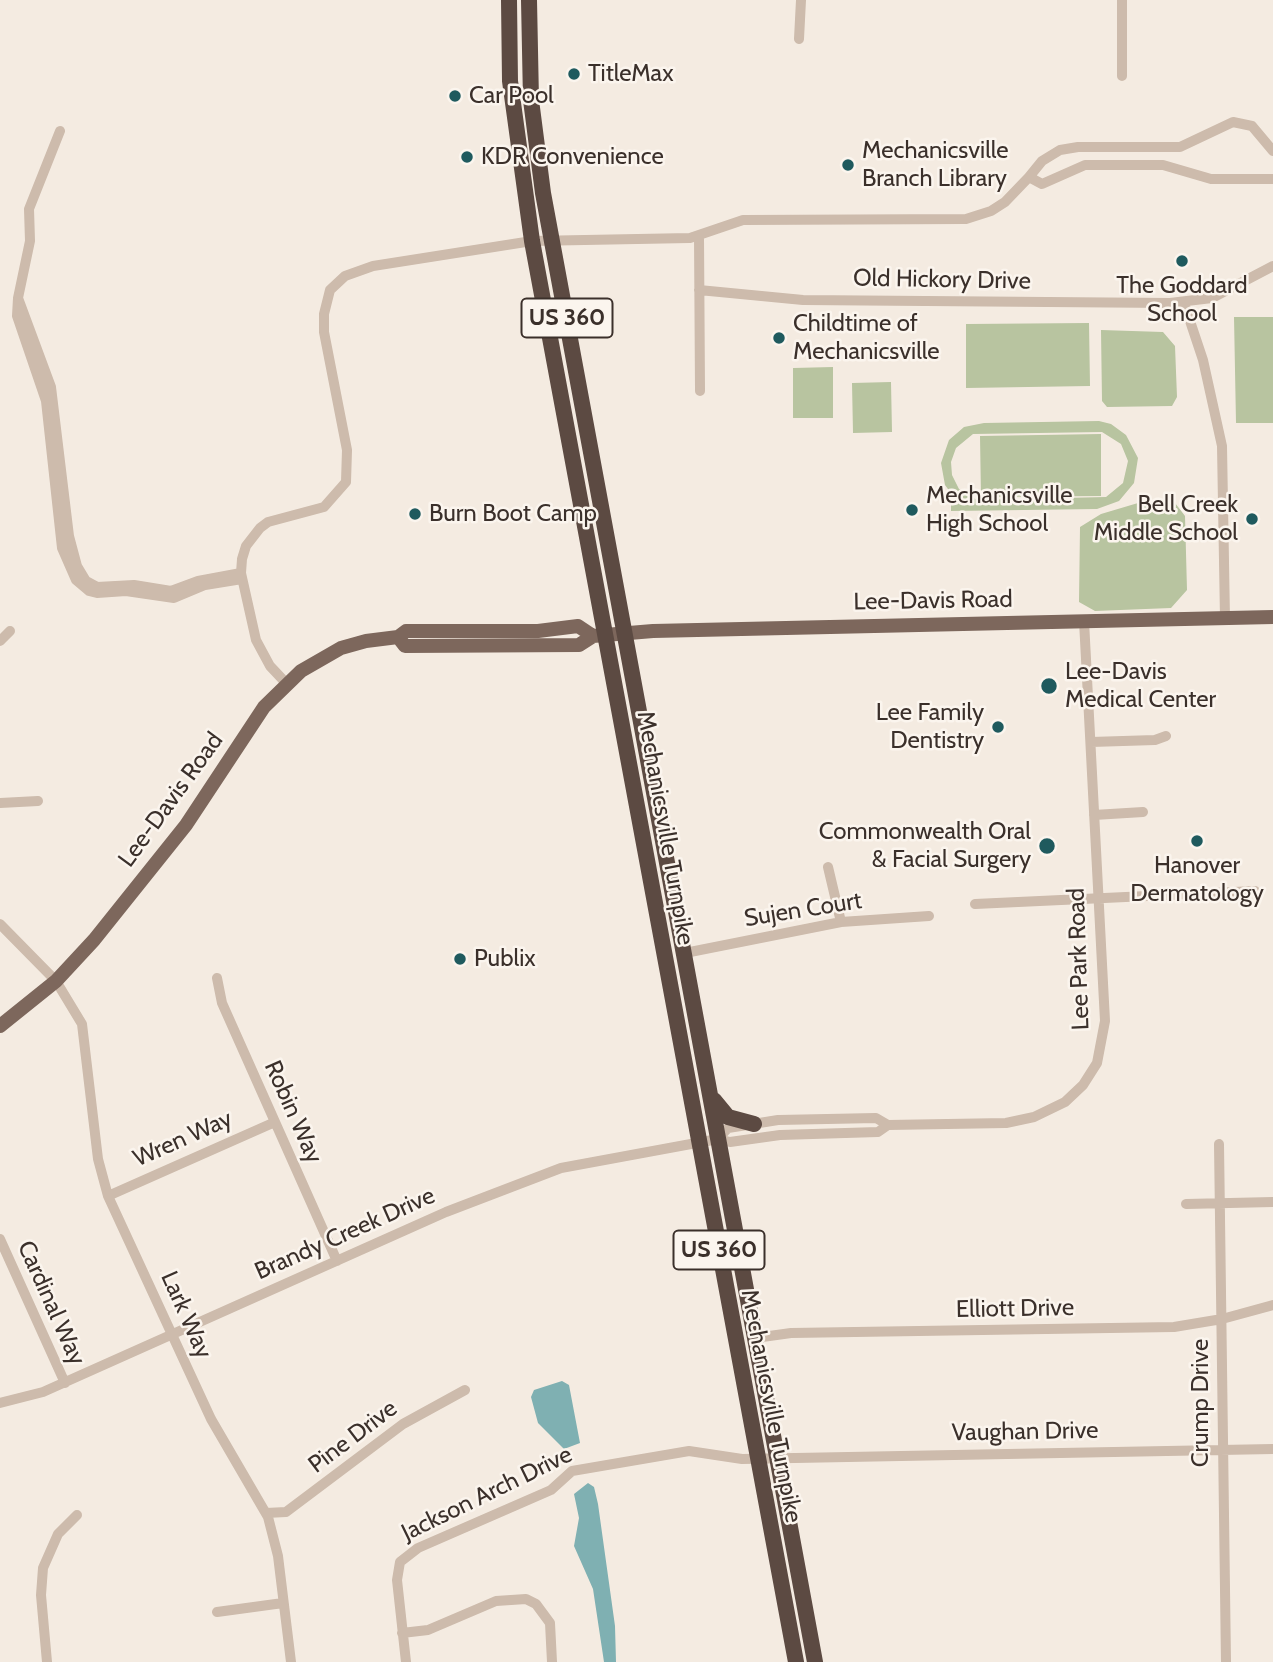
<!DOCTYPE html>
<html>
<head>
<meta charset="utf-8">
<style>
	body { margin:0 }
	canvas { display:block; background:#f4ebe1 }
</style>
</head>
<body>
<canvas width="1273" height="1662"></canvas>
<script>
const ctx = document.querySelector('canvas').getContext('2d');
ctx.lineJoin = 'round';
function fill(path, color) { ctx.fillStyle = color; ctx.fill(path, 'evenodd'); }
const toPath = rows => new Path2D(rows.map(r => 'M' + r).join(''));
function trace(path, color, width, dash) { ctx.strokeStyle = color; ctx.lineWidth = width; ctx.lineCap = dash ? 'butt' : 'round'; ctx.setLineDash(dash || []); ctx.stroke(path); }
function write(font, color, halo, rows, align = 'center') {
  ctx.font = font + ' Cabin,sans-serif'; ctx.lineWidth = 5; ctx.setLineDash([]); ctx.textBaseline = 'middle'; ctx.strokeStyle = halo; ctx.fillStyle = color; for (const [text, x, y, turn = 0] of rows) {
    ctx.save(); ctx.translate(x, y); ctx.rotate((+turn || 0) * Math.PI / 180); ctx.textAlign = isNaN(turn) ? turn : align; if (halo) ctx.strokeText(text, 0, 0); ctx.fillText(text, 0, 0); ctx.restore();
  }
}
fill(toPath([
	[1234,317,1273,317,1273,423,1236,423],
	[1089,323,1090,386,966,388,966,324],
	[1101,330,1163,332,1175,346,1177,397,1172,406,1107,407,1102,401],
	[833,367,833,418,793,418,793,368],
	[891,382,892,432,853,433,852,383],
	[1099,421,1111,424,1126,435,1138,458,1134,483,1119,501,1097,509,951,511,951,501,956,500,945,485,941,463,949,440,964,427,984,423],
	[1102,432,1121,444,1128,461,1123,483,1106,497,977,500,959,489,952,475,951,462,956,448,973,434],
	[1101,434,1101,496,981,497,980,436],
	[1172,499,1185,516,1187,590,1171,608,1095,611,1079,602,1080,527,1101,514,1138,503]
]), '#b8c4a0');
fill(toPath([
	[562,1381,569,1385,580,1443,564,1449,538,1423,531,1397,534,1390],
	[588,1483,594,1487,598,1504,615,1626,616,1662,604,1662,593,1589,574,1546,579,1518,574,1494]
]), '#7fb0b2');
trace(toPath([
	[799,39,801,0],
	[1122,76,1122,0],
	[1273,151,1252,126,1233,122,1180,147,1078,147,1060,150,1042,161,1029,177,1042,184,1085,165,1163,165,1211,179,1273,179],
	[699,236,700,391],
	[699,290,803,300,1170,303,1212,298,1273,266],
	[18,298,30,241,29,209,60,131],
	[1184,303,1203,360,1222,446,1225,619],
	[241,573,198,581,171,591,134,585,97,587,86,581,77,566,69,536,51,387,18,298,17,316,46,401,62,548,76,580,89,591,97,593,126,591,174,598,205,585,242,579],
	[0,641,10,631],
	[286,683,270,666,256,640,241,573,242,559,246,546,260,528,268,522,324,507,346,482,347,450,324,332,324,314,330,290,345,276,373,266,532,241,690,238,743,220,966,219,991,211,1005,202,1029,177],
	[1091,742,1155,740,1166,736],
	[0,803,38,801],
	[1094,815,1143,812],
	[828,867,841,922],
	[975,904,1255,891],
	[0,924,56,981,82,1024,98,1159,108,1196,211,1419,268,1517,278,1556,291,1662],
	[685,953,841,922,929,916],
	[217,978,222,1003,337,1261],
	[718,1139,728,1128,778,1120,876,1118,888,1125],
	[1219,1144,1226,1662],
	[108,1196,275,1122],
	[1186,1204,1273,1202],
	[0,1239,65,1383],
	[755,1338,791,1333,1174,1327,1222,1319,1273,1305],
	[0,1403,43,1392,446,1212,561,1168,718,1139,730,1142,780,1135,878,1132,888,1125,1006,1123,1034,1117,1065,1102,1083,1085,1097,1063,1105,1021,1084,621],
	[266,1513,286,1512,403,1424,465,1390],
	[217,1612,283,1603],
	[402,1633,428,1630,496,1601,526,1599,536,1604,550,1623,552,1662],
	[47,1662,41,1595,43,1568,58,1534,77,1515],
	[406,1662,397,1580,400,1562,418,1548,551,1490,572,1471,689,1451,742,1459,1273,1449]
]), '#cdbbac', 10);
trace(toPath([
	[398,637,405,646,579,645,593,636,653,631,1273,617],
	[0,1026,56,981,94,940,186,825,264,707,301,671,341,648,366,641,398,637,406,631,538,631,578,626,593,636]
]), '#7d675c', 14);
trace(toPath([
	[509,0,510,81,532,241,796,1662],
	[529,0,531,100,543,193,815,1662],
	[714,1100,728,1117,754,1124]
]), '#5c4a42', 16);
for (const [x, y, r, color] of [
	[574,74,7,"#1f5a5e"],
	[455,96,7,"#1f5a5e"],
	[467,157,7,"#1f5a5e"],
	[848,165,7,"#1f5a5e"],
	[1182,261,7,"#1f5a5e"],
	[779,338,7,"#1f5a5e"],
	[912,510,7,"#1f5a5e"],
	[415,514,7,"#1f5a5e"],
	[1252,519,7,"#1f5a5e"],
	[1049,686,9,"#1f5a5e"],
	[998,727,7,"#1f5a5e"],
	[1197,841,7,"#1f5a5e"],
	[1047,846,9,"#1f5a5e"],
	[460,959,7,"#1f5a5e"]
]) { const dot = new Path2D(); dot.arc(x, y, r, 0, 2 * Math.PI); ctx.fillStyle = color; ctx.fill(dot); trace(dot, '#fbf5ee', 2.5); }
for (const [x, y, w] of [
	[567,318,91],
	[719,1250,91]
]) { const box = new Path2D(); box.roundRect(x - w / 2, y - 19.5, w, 39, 5); ctx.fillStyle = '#fbf5ee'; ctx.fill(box); trace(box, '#3b302b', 2); }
write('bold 23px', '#3b302b', null, [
	["US 360",567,318],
	["US 360",719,1250]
]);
write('24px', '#3b302b', '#fbf5ee', [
	["TitleMax",588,74],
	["Car Pool",469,96],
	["Mechanicsville",862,151],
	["Branch Library",862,179],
	["KDR Convenience",481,157],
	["The Goddard",1182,286,"center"],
	["School",1182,314,"center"],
	["Childtime of",793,324],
	["Mechanicsville",793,352],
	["Mechanicsville",926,496],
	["High School",926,524],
	["Bell Creek",1238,505,"right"],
	["Middle School",1238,533,"right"],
	["Burn Boot Camp",429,514],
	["Lee-Davis",1065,672],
	["Medical Center",1065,700],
	["Lee Family",984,713,"right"],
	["Dentistry",984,741,"right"],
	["Commonwealth Oral",1031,832,"right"],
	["& Facial Surgery",1031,860,"right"],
	["Hanover",1197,866,"center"],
	["Dermatology",1197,894,"center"],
	["Publix",474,959]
], 'left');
write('24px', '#3b302b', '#fbf5ee', [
	["Old Hickory Drive",942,280,1],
	["Lee-Davis Road",933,601,-1],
	["Lee-Davis Road",171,800,-54],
	["Mechanicsville Turnpike",665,828,80],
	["Sujen Court",803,910,-9],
	["Lee Park Road",1079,959,-92],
	["Robin Way",293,1112,66],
	["Wren Way",183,1139,-24],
	["Brandy Creek Drive",345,1234,-24],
	["Cardinal Way",51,1303,66],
	["Elliott Drive",1015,1309,-1],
	["Lark Way",186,1315,66],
	["Crump Drive",1201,1403,-90],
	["Mechanicsville Turnpike",771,1406,79],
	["Vaughan Drive",1025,1432,-1],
	["Pine Drive",353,1437,-37],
	["Jackson Arch Drive",487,1494,-26]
]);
</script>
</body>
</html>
